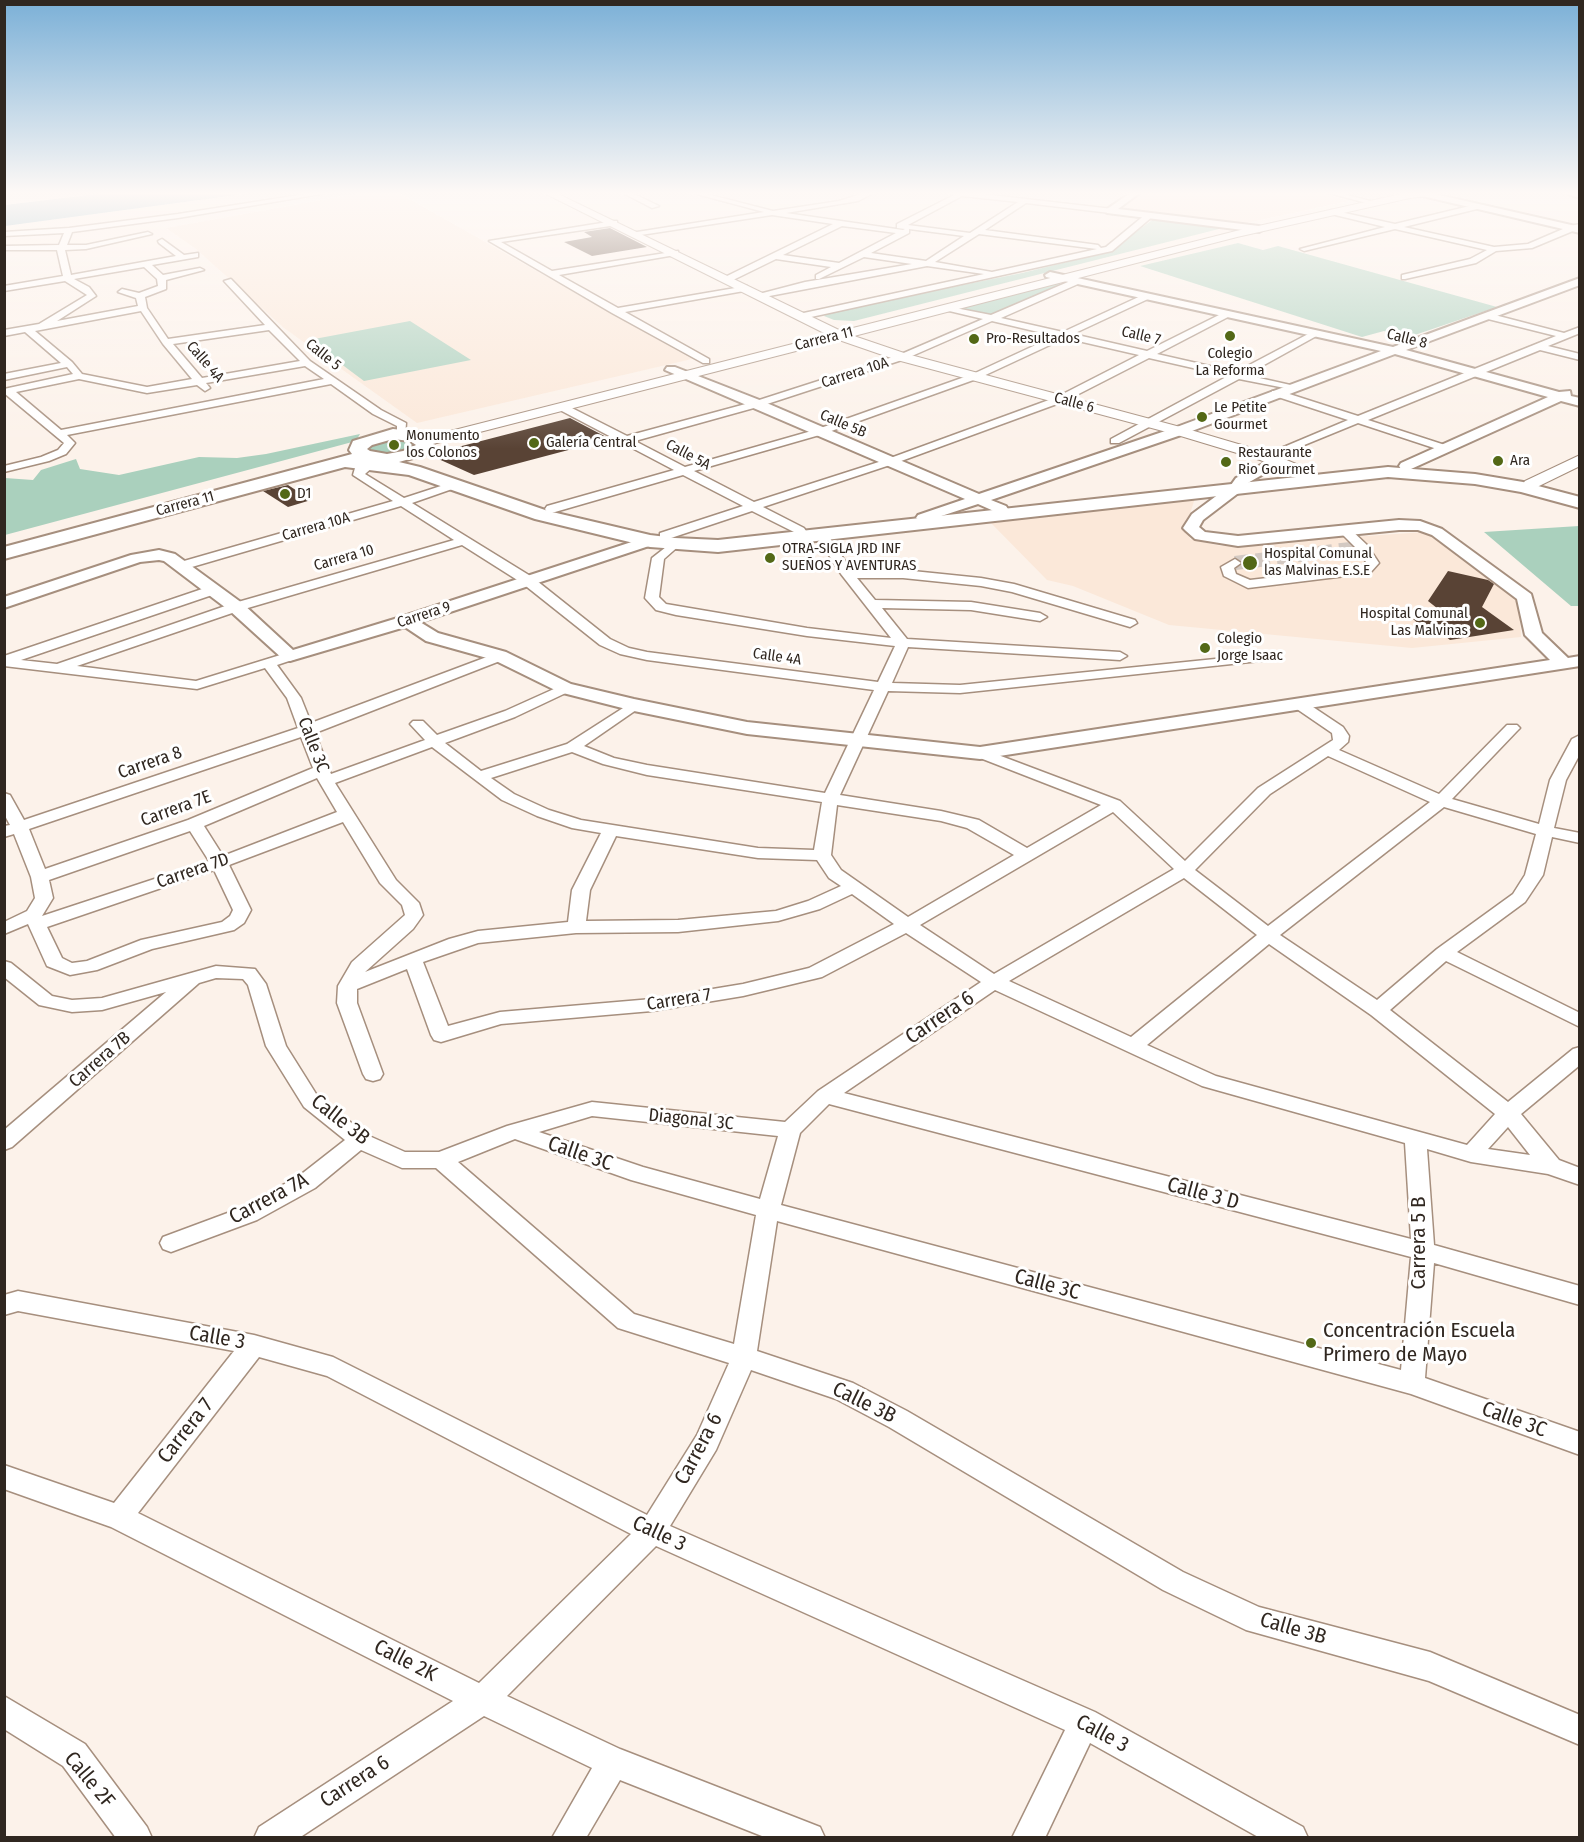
<!DOCTYPE html>
<html>
<head>
<meta charset="utf-8">
<style>
	body { margin:0 }
	#map { position:relative; width:1584px; height:1842px; overflow:hidden; background:#fcf2ea; font-family:"Fira Sans Condensed",sans-serif }
	canvas { display:block }
	.frame { position:absolute; inset:0; border:6px solid #302720; pointer-events:none }
</style>
</head>
<body>
<div id="map">
<canvas width="1584" height="1842"></canvas>
<div class="frame"></div>
</div>
<script>
const ctx = document.querySelector('canvas').getContext('2d');
ctx.lineJoin = 'round';
function fill(path, color) { ctx.fillStyle = color; ctx.fill(path, 'evenodd'); }
const toPath = rows => new Path2D(rows.map(r => 'M' + r).join(''));
function trace(path, color, width, dash) { ctx.strokeStyle = color; ctx.lineWidth = width; ctx.lineCap = dash ? 'butt' : 'round'; ctx.setLineDash(dash || []); ctx.stroke(path); }
function write(font, color, halo, rows, align = 'center') {
  ctx.font = font + ' "Fira Sans Condensed",sans-serif'; ctx.lineWidth = 6; ctx.setLineDash([]); ctx.textBaseline = 'middle'; ctx.strokeStyle = halo; ctx.fillStyle = color; for (const [text, x, y, turn = 0] of rows) {
    ctx.save(); ctx.translate(x, y); ctx.rotate((+turn || 0) * Math.PI / 180); ctx.textAlign = isNaN(turn) ? turn : align; if (halo) ctx.strokeText(text, 0, 0); ctx.fillText(text, 0, 0); ctx.restore();
  }
}
fill(toPath([
	[366,192,397,192,692,359,417,423,284,328,196,249,166,228],
	[1144,192,1320,192,1349,201,1237,225,1116,211],
	[1195,498,1189,517,1190,539,1221,546,1425,532,1519,598,1521,637,1412,648,1169,625,1073,586,1047,580,991,523]
]), '#fbe8d9');
fill(toPath([
	[1155,218,1227,227,854,321,834,320,824,316,828,312,1022,273,1108,252],
	[1238,243,1263,250,1278,246,1497,307,1406,338,1384,331,1362,337,1140,266],
	[1054,283,1060,284,991,315,962,308],
	[410,321,471,360,364,381,309,340],
	[360,434,356,441,5,535,5,478,33,480,41,470,76,459,80,469,119,475,199,457,237,458,266,454],
	[386,438,409,439,416,444,416,446,393,455,368,451,368,445],
	[1579,526,1579,606,1571,606,1484,532]
]), '#aad0bd');
fill(toPath([
	[113,192,259,192,5,226,5,205]
]), '#79aabe');
fill(toPath([
	[610,228,647,247,592,256,564,242,592,237,584,232],
	[570,418,610,439,474,475,434,457,458,447],
	[288,485,311,500,288,507,263,491],
	[1448,571,1488,580,1494,584,1482,607,1514,630,1450,640,1444,635,1433,636,1413,619,1447,616,1428,601]
]), '#594335');
trace(toPath([
	[1235,563,1358,548]
]), '#d3c9c2', 14, [14, 7]);
const minor = toPath([
	[318,192,333,192,178,218,72,232,67,245,86,245,148,232,152,234,86,249,65,250,71,275,176,256,159,243,158,241,162,239,184,255,198,253,198,257,152,265,163,275,200,268,204,270,166,280,166,289,145,297,147,308,168,339,265,325,224,281,231,279,310,361,381,410,406,423,405,436,397,436,397,426,373,414,331,384,67,435,75,443,66,454,49,461,4,472,4,466,41,457,58,450,64,443,4,393,4,389,73,374,67,367,4,380,4,374,61,363,25,332,4,336,4,330,39,324,87,295,65,281,4,291,4,286,63,276,57,250,4,250,4,246,59,245,64,233,4,236,4,232,69,228,178,214,318,192],
	[144,267,157,279,158,286,139,293,122,289,118,292,136,298,138,306,57,321,96,296,89,287,74,279,144,267],
	[141,311,163,344,192,379,147,387,82,374,72,362,35,331,141,311],
	[269,330,300,361,202,378,173,344,269,330],
	[305,366,324,379,61,430,16,392,79,379,147,393,197,385,205,391,210,388,206,383,305,366],
	[621,192,630,192,659,206,652,208,621,192],
	[689,192,699,192,773,211,839,201,868,192,876,192,858,201,786,213,903,230,905,229,897,228,897,224,954,195,946,192,965,192,1113,209,1110,213,1026,203,985,230,1098,245,1101,248,1106,247,1146,214,1153,216,1112,251,802,319,798,316,799,314,984,274,927,266,759,298,759,294,805,282,912,264,864,257,819,279,816,279,816,275,831,267,776,259,731,281,725,281,725,277,833,224,772,215,634,236,634,232,637,232,764,212,689,192],
	[962,196,1018,202,970,233,908,225,962,196],
	[842,226,896,233,839,263,783,255,842,226],
	[909,229,964,236,926,261,871,253,909,233,909,229],
	[979,234,1097,249,992,272,935,262,979,234],
	[1325,192,1336,192,1378,203,1374,205,1325,192],
	[1478,204,1481,208,1404,227,1494,247,1528,244,1570,226,1580,224,1580,228,1532,248,1496,251,1476,263,1405,279,1402,279,1402,275,1470,259,1487,250,1395,229,1304,251,1300,249,1385,227,1331,214,1331,210,1395,224,1478,204],
	[614,221,617,221,617,225,501,242,552,271,678,251,678,255,675,255,559,275,618,308,747,286,748,288,744,291,625,312,709,359,709,363,703,363,612,313,489,241,614,221],
	[1075,279,1079,282,1078,284,1001,318,1063,332,1145,294,1149,297,1148,299,1073,334,1147,351,1225,312,1229,315,1228,317,1157,354,1236,372,1312,332,1320,334,1246,375,1295,386,1295,390,1239,379,1119,443,1111,443,1111,439,1228,376,1149,358,1065,401,893,464,763,507,804,528,806,531,800,535,752,511,668,539,660,539,660,533,743,506,683,475,555,512,547,512,545,509,547,506,674,470,558,409,558,405,566,405,627,436,753,402,899,355,983,319,945,310,945,306,991,315,1075,279],
	[992,321,1055,336,973,374,815,430,685,467,635,441,761,406,905,359,992,321],
	[1065,338,1139,355,1057,397,885,460,754,502,694,471,823,434,979,378,1065,338],
	[1487,313,1564,333,1580,327,1580,333,1548,346,1580,354,1580,360,1540,350,1368,420,1448,446,1448,450,1440,450,1358,423,1270,459,1262,459,1260,457,1348,420,1272,395,1272,391,1280,391,1358,416,1556,336,1484,318,1483,316,1487,313],
	[377,455,383,458,365,474,404,498,447,484,455,484,455,488,412,503,532,577,610,639,629,648,647,652,878,682,895,646,807,636,676,615,656,610,645,598,652,558,675,540,681,544,664,559,659,597,666,604,807,628,891,638,841,574,816,535,822,531,826,532,851,570,903,570,981,578,1014,584,1135,620,1137,623,1130,627,1012,592,981,586,903,578,857,578,875,600,971,602,1040,613,1047,617,1040,621,971,610,882,608,907,639,1120,652,1127,656,1120,660,908,647,892,683,960,685,1274,653,1276,656,1269,660,960,693,888,691,840,795,941,811,979,820,1027,848,1101,805,975,756,972,753,975,750,985,750,1120,801,1185,861,1258,788,1333,740,1332,733,1294,707,1292,704,1294,701,1304,701,1343,727,1349,736,1348,742,1339,750,1439,794,1507,725,1517,725,1520,728,1517,731,1452,799,1539,824,1550,780,1572,739,1580,735,1580,754,1566,780,1554,828,1580,833,1580,843,1552,837,1543,875,1525,902,1457,952,1580,1013,1580,1027,1446,961,1390,1010,1508,1102,1573,1049,1580,1047,1580,1065,1521,1114,1559,1160,1580,1168,1580,1185,1548,1174,1471,1162,1427,1149,1434,1245,1580,1286,1580,1305,1434,1263,1425,1378,1580,1432,1580,1455,1411,1394,777,1221,757,1351,853,1383,907,1411,1183,1572,1259,1607,1430,1652,1580,1715,1580,1745,1429,1681,1246,1630,1163,1590,889,1427,836,1399,751,1370,716,1450,670,1526,1095,1712,1303,1827,1308,1838,1260,1838,1090,1743,1045,1838,1012,1838,1065,1730,656,1546,507,1696,620,1749,820,1827,825,1838,767,1838,620,1780,586,1838,552,1838,592,1768,484,1716,299,1838,254,1838,259,1827,453,1701,111,1527,4,1489,4,1465,114,1503,234,1351,18,1311,4,1315,4,1295,18,1291,254,1335,333,1357,647,1515,697,1435,729,1363,618,1328,436,1168,402,1168,361,1150,315,1188,257,1220,171,1252,163,1249,160,1243,163,1237,241,1208,299,1176,345,1140,304,1107,266,1046,248,985,243,979,216,978,199,983,12,1147,4,1150,4,1130,166,992,102,1010,72,1012,39,1005,4,977,4,961,11,963,52,996,72,1000,102,998,216,966,255,969,266,984,286,1046,318,1097,367,1135,405,1152,439,1152,507,1126,592,1102,785,1122,818,1091,981,982,906,933,822,977,743,996,652,1011,501,1024,441,1042,434,1040,431,1035,407,969,357,989,357,1003,383,1074,380,1079,373,1081,366,1079,363,1074,337,1003,338,986,352,962,405,915,402,905,380,883,343,822,229,865,251,910,244,923,234,930,152,949,97,970,70,975,47,966,28,924,4,934,4,922,27,911,35,898,31,877,14,834,4,837,4,826,10,825,4,814,4,793,10,795,24,820,298,728,287,698,265,668,197,689,4,666,4,656,208,587,213,586,220,590,218,593,21,660,57,664,231,604,454,540,401,506,185,569,177,569,175,566,177,563,393,501,353,475,355,468,377,455],
	[462,545,522,583,600,645,620,654,647,660,874,690,825,793,647,765,614,758,584,746,639,708,641,705,634,701,567,744,481,771,445,743,515,717,570,691,572,688,570,685,565,684,505,711,437,735,423,721,413,721,410,724,425,740,331,774,315,733,505,659,507,656,505,653,500,652,311,723,301,698,277,665,295,659,297,656,295,653,290,652,196,681,77,666,241,610,462,545],
	[301,737,313,768,188,820,45,869,29,829,301,737],
	[432,747,502,800,537,816,572,828,601,833,572,890,568,922,478,931,449,939,365,972,413,929,423,915,419,903,396,880,335,783,432,747],
	[572,752,603,764,647,775,822,802,814,850,758,848,581,820,549,810,514,794,491,778,572,752],
	[1328,756,1430,802,1268,926,1195,870,1270,794,1328,756],
	[317,778,337,812,223,856,204,826,317,778],
	[837,805,941,821,967,828,1014,855,908,917,841,870,831,855,837,805],
	[1444,807,1536,834,1525,875,1513,894,1437,949,1377,1000,1280,935,1444,807],
	[1113,812,1174,869,994,974,920,925,1113,812],
	[190,831,209,861,42,916,53,898,49,880,190,831],
	[616,836,758,858,817,860,829,878,841,886,808,901,776,911,678,920,586,921,590,890,616,836],
	[214,870,233,910,230,916,222,922,141,940,87,961,72,963,62,958,47,927,214,870],
	[1184,878,1257,935,1131,1037,1009,981,1184,878],
	[852,894,894,924,809,968,743,984,652,999,500,1012,448,1026,423,962,478,943,576,933,678,932,778,921,820,909,852,894],
	[1269,944,1371,1015,1495,1114,1467,1145,1216,1076,1147,1045,1269,944],
	[995,990,1202,1086,1405,1143,1411,1239,844,1093,995,990],
	[829,1104,1411,1257,1401,1370,781,1205,800,1133,829,1104],
	[592,1116,778,1136,760,1199,643,1167,539,1132,592,1116],
	[1508,1127,1530,1155,1488,1149,1508,1127],
	[515,1139,631,1180,756,1215,734,1344,634,1314,458,1162,515,1139],
	[259,1357,327,1376,631,1534,479,1683,138,1513,259,1357],
	[1344,526,1348,527,1367,545,1379,563,1370,573,1248,588,1224,576,1221,567,1235,559,1241,563,1234,568,1236,574,1250,580,1361,567,1366,562,1358,550,1338,530,1344,526],
	[4,1696,85,1744,147,1827,152,1838,116,1838,63,1766,4,1729,4,1696]
]);
const tertiary = toPath([
	[1132,192,1141,192,1118,209,1259,226,1264,229,1259,232,1107,213,1107,209,1132,192],
	[1418,192,1426,192,1580,227,1580,233,1418,195,1418,192],
	[1567,192,1580,192,1580,198,1568,194,1567,192],
	[1050,272,1393,347,1580,278,1580,285,1406,350,1559,392,1570,391,1571,396,1580,398,1580,406,1561,401,1411,469,1401,469,1399,466,1401,463,1548,397,1395,354,1184,434,991,500,1006,506,1008,509,1006,512,996,512,978,504,923,522,916,518,918,515,965,499,665,370,667,367,675,367,762,401,979,494,1174,428,1381,351,1046,277,1045,275,1050,272],
	[1276,457,1283,461,1281,464,1246,484,1241,491,1203,520,1199,527,1205,532,1238,536,1399,520,1420,521,1442,529,1531,594,1542,633,1568,658,1580,656,1580,666,980,759,747,734,634,711,559,692,494,660,426,641,405,627,290,661,284,660,230,611,164,561,159,560,140,562,4,608,4,597,131,555,159,550,175,554,242,603,293,650,401,617,650,536,658,541,655,544,420,622,438,633,506,652,571,684,634,699,747,722,980,747,1550,660,1525,635,1517,599,1432,535,1418,530,1399,530,1238,546,1195,539,1186,531,1183,528,1192,514,1231,485,1236,478,1276,457]
]);
const secondary = toPath([
	[542,192,554,192,841,331,1236,231,1410,192,1440,192,1435,195,1410,198,1237,237,854,336,907,354,1184,428,1272,454,1313,471,1315,474,1313,477,1307,479,1260,460,1174,434,897,360,839,340,429,445,419,445,416,442,419,439,828,335,542,192],
	[1580,455,1580,466,1537,487,1525,487,1523,484,1525,481,1580,455]
]);
const primary = toPath([
	[393,429,420,432,430,438,434,446,427,454,399,462,420,467,548,511,650,535,675,538,718,540,1388,467,1475,474,1523,482,1580,497,1580,508,1521,492,1475,484,1388,477,718,552,650,547,535,519,409,475,345,467,4,559,4,547,352,454,349,450,353,441,393,429],
	[393,439,410,441,416,445,403,451,387,454,370,451,367,449,372,445,393,439]
]);
trace(minor, '#a68f7e', 3);
trace(tertiary, '#a68f7e', 4);
trace(secondary, '#a68f7e', 2);
trace(primary, '#a68f7e', 4);
fill(minor, '#fff');
fill(tertiary, '#fff');
fill(secondary, '#fff');
fill(primary, '#fff');
const sky = ctx.createLinearGradient(0, 0, 0, 449);
sky.addColorStop(0, '#7bb0d7');
sky.addColorStop(0.43, '#fef9f6');
sky.addColorStop(1, '#fef9f600');
ctx.fillStyle = sky;
ctx.fillRect(0, 0, 1584, 449);
for (const [x, y, r, color] of [
	[1230,336,6,"#536816"],
	[974,339,6,"#536816"],
	[1202,417,6,"#536816"],
	[534,443,6,"#536816"],
	[394,445,6,"#536816"],
	[1498,461,6,"#536816"],
	[1226,462,6,"#536816"],
	[285,494,6,"#536816"],
	[770,558,6,"#536816"],
	[1250,563,8,"#536816"],
	[1480,623,6,"#536816"],
	[1205,648,6,"#536816"],
	[1311,1343,6,"#536816"]
]) { const dot = new Path2D(); dot.arc(x, y, r, 0, 2 * Math.PI); ctx.fillStyle = color; ctx.fill(dot); trace(dot, '#fff', 2); }
write('15px', '#302720', '#fff', [
	["Calle 7",1141,336,13],
	["Carrera 11",824,339,-14],
	["Calle 8",1407,339,14],
	["Calle 5",323,355,39],
	["Calle 4A",205,362,49],
	["Carrera 10A",855,373,-18],
	["Calle 6",1074,403,15],
	["Calle 5B",843,424,23],
	["Calle 5A",688,455,28],
	["Carrera 11",185,504,-15],
	["Carrera 10A",316,527,-16],
	["Carrera 10",344,558,-16],
	["Carrera 9",424,615,-18],
	["Calle 4A",777,657,8]
]);
write('15px', '#302720', '#fff', [
	["Pro-Resultados",986,339],
	["Colegio",1230,354,"center"],
	["La Reforma",1230,371,"center"],
	["Le Petite",1214,408],
	["Gourmet",1214,425],
	["Monumento",406,436],
	["los Colonos",406,453],
	["Galería Central",546,443],
	["Restaurante",1238,453],
	["Rio Gourmet",1238,470],
	["Ara",1510,461],
	["D1",297,494],
	["OTRA-SIGLA JRD INF",782,549],
	["SUEÑOS Y AVENTURAS",782,566],
	["Hospital Comunal",1264,554],
	["las Malvinas E.S.E",1264,571],
	["Hospital Comunal",1468,614,"right"],
	["Las Malvinas",1468,631,"right"],
	["Colegio",1217,639],
	["Jorge Isaac",1217,656]
], 'left');
write('18px', '#302720', '#fff', [
	["Calle 3C",313,745,69],
	["Carrera 8",150,763,-19],
	["Carrera 7E",176,809,-20],
	["Carrera 7D",193,871,-19],
	["Carrera 7",679,1000,-9],
	["Carrera 7B",100,1060,-41],
	["Diagonal 3C",691,1120,6]
]);
write('21px', '#302720', '#fff', [
	["Carrera 6",940,1018,-34],
	["Calle 3B",340,1120,38],
	["Calle 3C",580,1154,19],
	["Calle 3 D",1203,1194,15],
	["Carrera 7A",269,1199,-28],
	["Carrera 5 B",1419,1243,-90],
	["Calle 3C",1047,1285,15],
	["Calle 3",217,1338,10],
	["Calle 3B",864,1403,26],
	["Calle 3C",1514,1420,20],
	["Carrera 7",186,1431,-52],
	["Carrera 6",699,1449,-62],
	["Calle 3",659,1534,25],
	["Calle 3B",1293,1629,16],
	["Calle 2K",405,1661,27],
	["Calle 3",1102,1734,28],
	["Calle 2F",89,1780,50],
	["Carrera 6",355,1782,-33]
]);
write('21px', '#302720', '#fff', [
	["Concentración Escuela",1323,1331],
	["Primero de Mayo",1323,1355]
], 'left');
</script>
</body>
</html>
